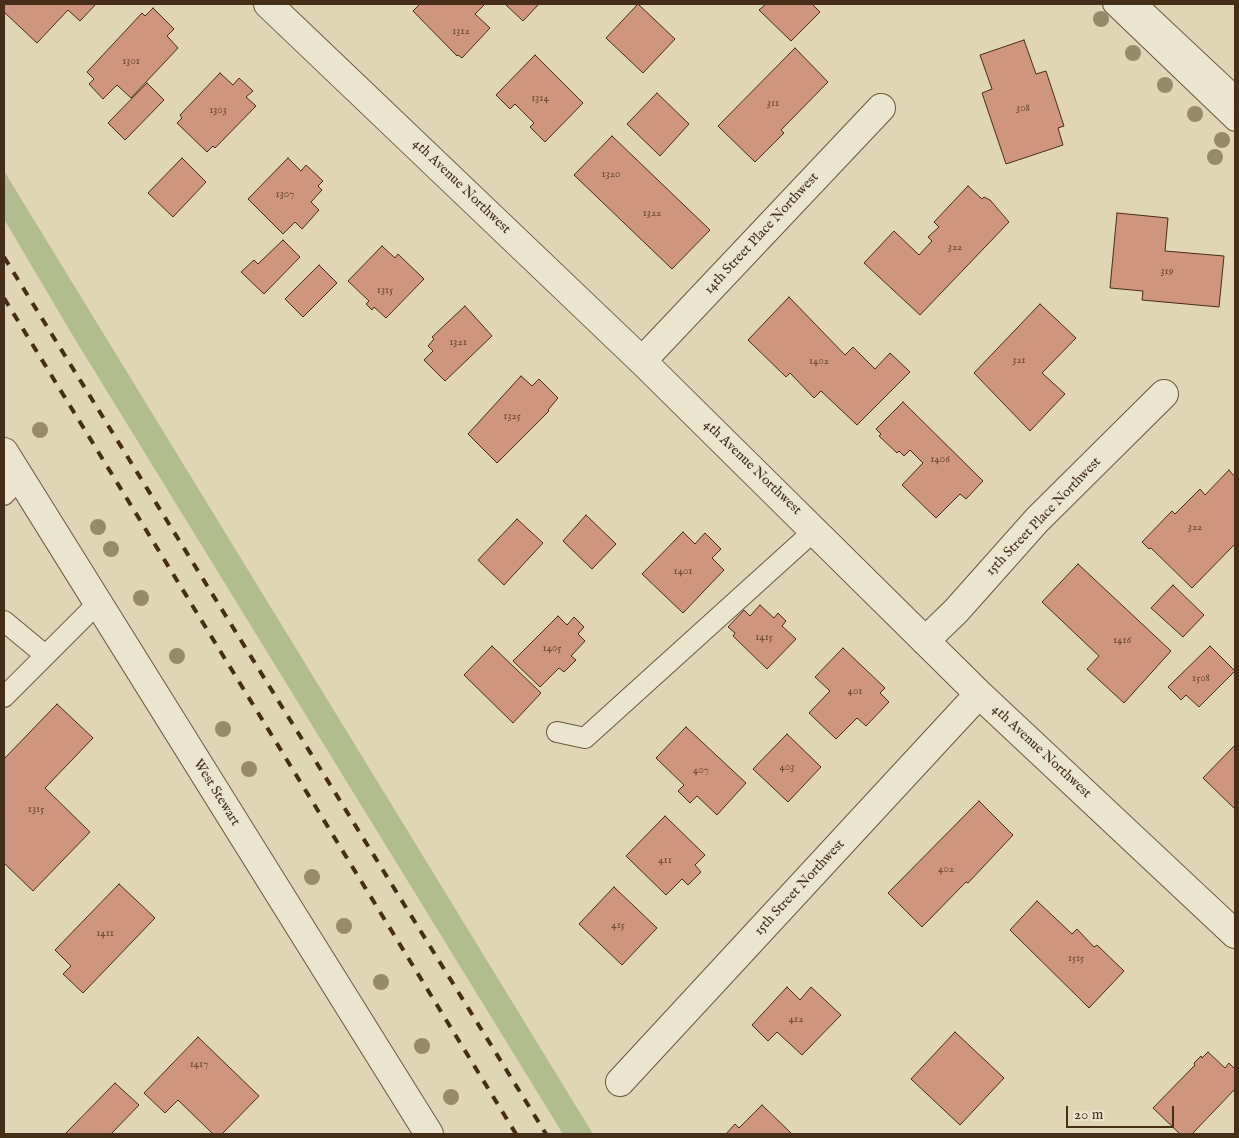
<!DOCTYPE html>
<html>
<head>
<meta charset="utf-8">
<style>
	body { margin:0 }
	#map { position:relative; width:1239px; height:1138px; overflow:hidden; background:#e0d5b5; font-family:"IM FELL English",serif }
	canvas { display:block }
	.frame { position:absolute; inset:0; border:5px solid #452d17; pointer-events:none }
	.scale { position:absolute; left:1066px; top:1106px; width:108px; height:22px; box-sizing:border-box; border:2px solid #452d17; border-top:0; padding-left:6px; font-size:15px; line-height:18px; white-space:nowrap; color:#452d17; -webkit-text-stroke:4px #ebe4cf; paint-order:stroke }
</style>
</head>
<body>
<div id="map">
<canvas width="1239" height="1138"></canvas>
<div class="frame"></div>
<div class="scale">20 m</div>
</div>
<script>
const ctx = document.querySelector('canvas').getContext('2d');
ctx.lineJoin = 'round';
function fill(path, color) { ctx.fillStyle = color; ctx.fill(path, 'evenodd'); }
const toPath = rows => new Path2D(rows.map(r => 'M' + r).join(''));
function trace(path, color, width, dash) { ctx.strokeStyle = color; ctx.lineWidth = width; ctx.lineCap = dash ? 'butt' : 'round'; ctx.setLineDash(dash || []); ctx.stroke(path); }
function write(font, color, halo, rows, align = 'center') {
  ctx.font = font + ' "IM FELL English",serif'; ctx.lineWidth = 5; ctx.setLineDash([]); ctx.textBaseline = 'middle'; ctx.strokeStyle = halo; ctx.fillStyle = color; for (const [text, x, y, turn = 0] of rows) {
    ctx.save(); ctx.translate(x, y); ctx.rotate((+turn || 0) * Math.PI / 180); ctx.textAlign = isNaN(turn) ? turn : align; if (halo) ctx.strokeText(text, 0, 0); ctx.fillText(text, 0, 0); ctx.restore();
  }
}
fill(toPath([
	[4,171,593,1134,563,1134,73,336,4,219]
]), '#b1bd8e');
const building = toPath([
	[4,4,96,4,80,21,68,10,37,43,4,12,4,4],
	[420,4,485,4,475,14,490,28,462,58,458,55,457,56,413,11,420,4],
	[505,4,539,4,523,21,505,4],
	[638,4,675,39,643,73,606,38,638,4],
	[766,4,812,4,820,12,791,41,759,10,766,4],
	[153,8,174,29,167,36,178,48,131,98,117,85,103,99,89,84,94,79,87,72,142,13,145,16,153,8],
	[1024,40,1036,74,1046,71,1064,126,1058,128,1063,145,1006,164,982,93,992,89,980,55,1024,40],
	[795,48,828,82,781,130,784,133,755,162,718,126,795,48],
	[535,55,583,103,545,142,530,127,534,123,515,104,510,109,496,95,535,55],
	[220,73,233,85,239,78,253,91,246,97,256,106,215,148,213,146,207,152,177,123,182,118,180,115,220,73],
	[147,83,164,100,125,140,108,123,147,83],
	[657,93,689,124,660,156,627,124,657,93],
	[612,136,710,230,672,269,574,175,612,136],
	[182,158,206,182,173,217,148,193,182,158],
	[288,158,301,171,306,165,323,181,318,186,322,190,311,202,319,210,302,229,295,222,283,234,248,199,288,158],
	[968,186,982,199,984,197,990,200,1009,222,920,315,864,263,894,231,919,255,932,241,928,237,939,227,934,222,968,186],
	[1117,213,1168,218,1165,251,1224,256,1219,307,1142,300,1143,291,1110,288,1117,213],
	[283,240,300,257,264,294,241,272,254,260,258,264,283,240],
	[382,246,395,258,398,254,424,279,386,318,374,307,372,310,366,304,369,301,348,281,382,246],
	[319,265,337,283,303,317,285,299,319,265],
	[789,297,845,355,853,347,875,369,890,353,910,372,857,425,821,391,814,398,790,373,786,377,748,340,789,297],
	[1040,304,1076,338,1042,373,1065,394,1030,431,974,373,1040,304],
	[465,306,492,336,445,381,424,360,433,351,428,346,434,339,432,337,465,306],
	[521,376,532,386,539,379,558,398,548,410,549,411,497,463,468,434,521,376],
	[903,402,983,481,966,499,960,494,936,518,902,485,923,463,910,450,904,456,899,451,897,453,879,436,881,434,876,429,903,402],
	[1229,470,1235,477,1235,544,1192,588,1151,548,1149,549,1142,542,1172,511,1175,514,1200,489,1205,495,1229,470],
	[586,515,616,544,592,569,563,541,586,515],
	[517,519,543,543,504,585,478,560,517,519],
	[683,532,695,544,705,533,721,549,712,558,724,570,683,613,642,574,683,532],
	[1078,564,1171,651,1124,703,1087,669,1099,656,1042,602,1078,564],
	[1173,585,1204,615,1183,637,1151,608,1173,585],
	[760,605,774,618,778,613,786,621,782,626,796,639,767,669,733,636,735,633,728,627,744,610,750,616,760,605],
	[558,616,567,625,574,617,584,627,578,634,585,641,571,656,576,660,564,672,559,668,540,687,513,661,558,616],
	[492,646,541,693,513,723,464,675,492,646],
	[1210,646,1235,671,1199,707,1186,695,1181,700,1168,687,1210,646],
	[843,648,885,688,880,693,889,702,866,726,857,718,836,739,809,713,830,691,815,677,843,648],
	[57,704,93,738,45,788,90,832,33,891,4,863,4,759,57,704],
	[686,727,746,783,717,815,697,796,690,803,678,791,684,785,656,758,686,727],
	[787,734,821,767,788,802,753,769,787,734],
	[1235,745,1235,809,1203,778,1235,745],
	[979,801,1013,835,968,883,966,882,922,927,888,893,979,801],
	[665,816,705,855,695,865,701,872,688,885,682,879,666,895,626,856,665,816],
	[119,884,155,918,83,993,63,974,71,966,55,950,119,884],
	[614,887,657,928,622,965,579,924,614,887],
	[1037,901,1072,934,1077,929,1094,947,1097,945,1124,971,1089,1008,1010,930,1037,901],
	[787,987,800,1000,811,987,841,1015,802,1055,777,1032,768,1041,752,1025,787,987],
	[955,1032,1004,1078,960,1125,911,1079,955,1032],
	[198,1037,259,1096,222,1134,213,1134,178,1100,165,1113,144,1093,198,1037],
	[1208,1052,1225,1068,1229,1063,1235,1069,1235,1089,1192,1134,1180,1134,1153,1108,1195,1065,1194,1063,1201,1056,1202,1058,1208,1052],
	[115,1083,139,1105,111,1134,65,1134,115,1083],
	[762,1105,792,1134,726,1134,735,1124,739,1128,762,1105]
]);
fill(building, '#cf957f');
trace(building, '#452d17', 1);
const service = toPath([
	[1113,4,1235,121],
	[1137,4,1235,96],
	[4,495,20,478],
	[4,621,45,655],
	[4,697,98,603],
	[557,732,585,738,815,530]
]);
const minor = toPath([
	[268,4,642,361,979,694,1235,934],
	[642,361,881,108],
	[925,641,956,611,1037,520,1164,394],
	[620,1082,979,694]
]);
const tertiary = toPath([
	[4,452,429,1134]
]);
trace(service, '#6c573e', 22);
trace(minor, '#6c573e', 30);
trace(tertiary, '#6c573e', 30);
trace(service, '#ebe4cf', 20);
trace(minor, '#ebe4cf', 28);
trace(tertiary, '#ebe4cf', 28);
trace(toPath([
	[4,257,546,1134],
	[4,298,516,1134]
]), '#452d17', 4, [9, 9]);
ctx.fillStyle = '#97896b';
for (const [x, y] of [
	[1101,19],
	[1133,53],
	[1165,85],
	[1195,114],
	[1222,140],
	[1215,157],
	[40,430],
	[98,527],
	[111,549],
	[141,598],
	[177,656],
	[223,729],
	[249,769],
	[312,877],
	[344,926],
	[381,982],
	[422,1046],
	[451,1097]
]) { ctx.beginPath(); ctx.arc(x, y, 8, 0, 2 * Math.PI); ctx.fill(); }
write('11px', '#684731', null, [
	["1312",461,32],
	["1301",131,62],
	["1314",540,99],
	["311",773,104],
	["308",1023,109],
	["1303",218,111],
	["1320",611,175],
	["1307",285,195],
	["1322",652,214],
	["322",955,248],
	["319",1167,272],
	["1315",385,291],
	["1321",458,343],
	["321",1019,361],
	["1402",819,362],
	["1325",512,417],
	["1406",940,460],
	["322",1195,528],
	["1401",683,572],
	["1415",764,638],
	["1416",1122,641],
	["1405",552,649],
	["1508",1201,679],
	["401",855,692],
	["403",787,768],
	["407",701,771],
	["1315",36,810],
	["411",665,861],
	["402",946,870],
	["415",618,926],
	["1411",105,934],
	["1515",1076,959],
	["412",796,1020],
	["1417",199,1065]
]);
write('14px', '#452d17', '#ebe4cf', [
	["4th Avenue Northwest",461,187,44],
	["14th Street Place Northwest",762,234,-47],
	["4th Avenue Northwest",752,468,44],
	["15th Street Place Northwest",1044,517,-46],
	["4th Avenue Northwest",1041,752,43],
	["West Stewart",216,793,58],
	["15th Street Northwest",800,888,-47]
]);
</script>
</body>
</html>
